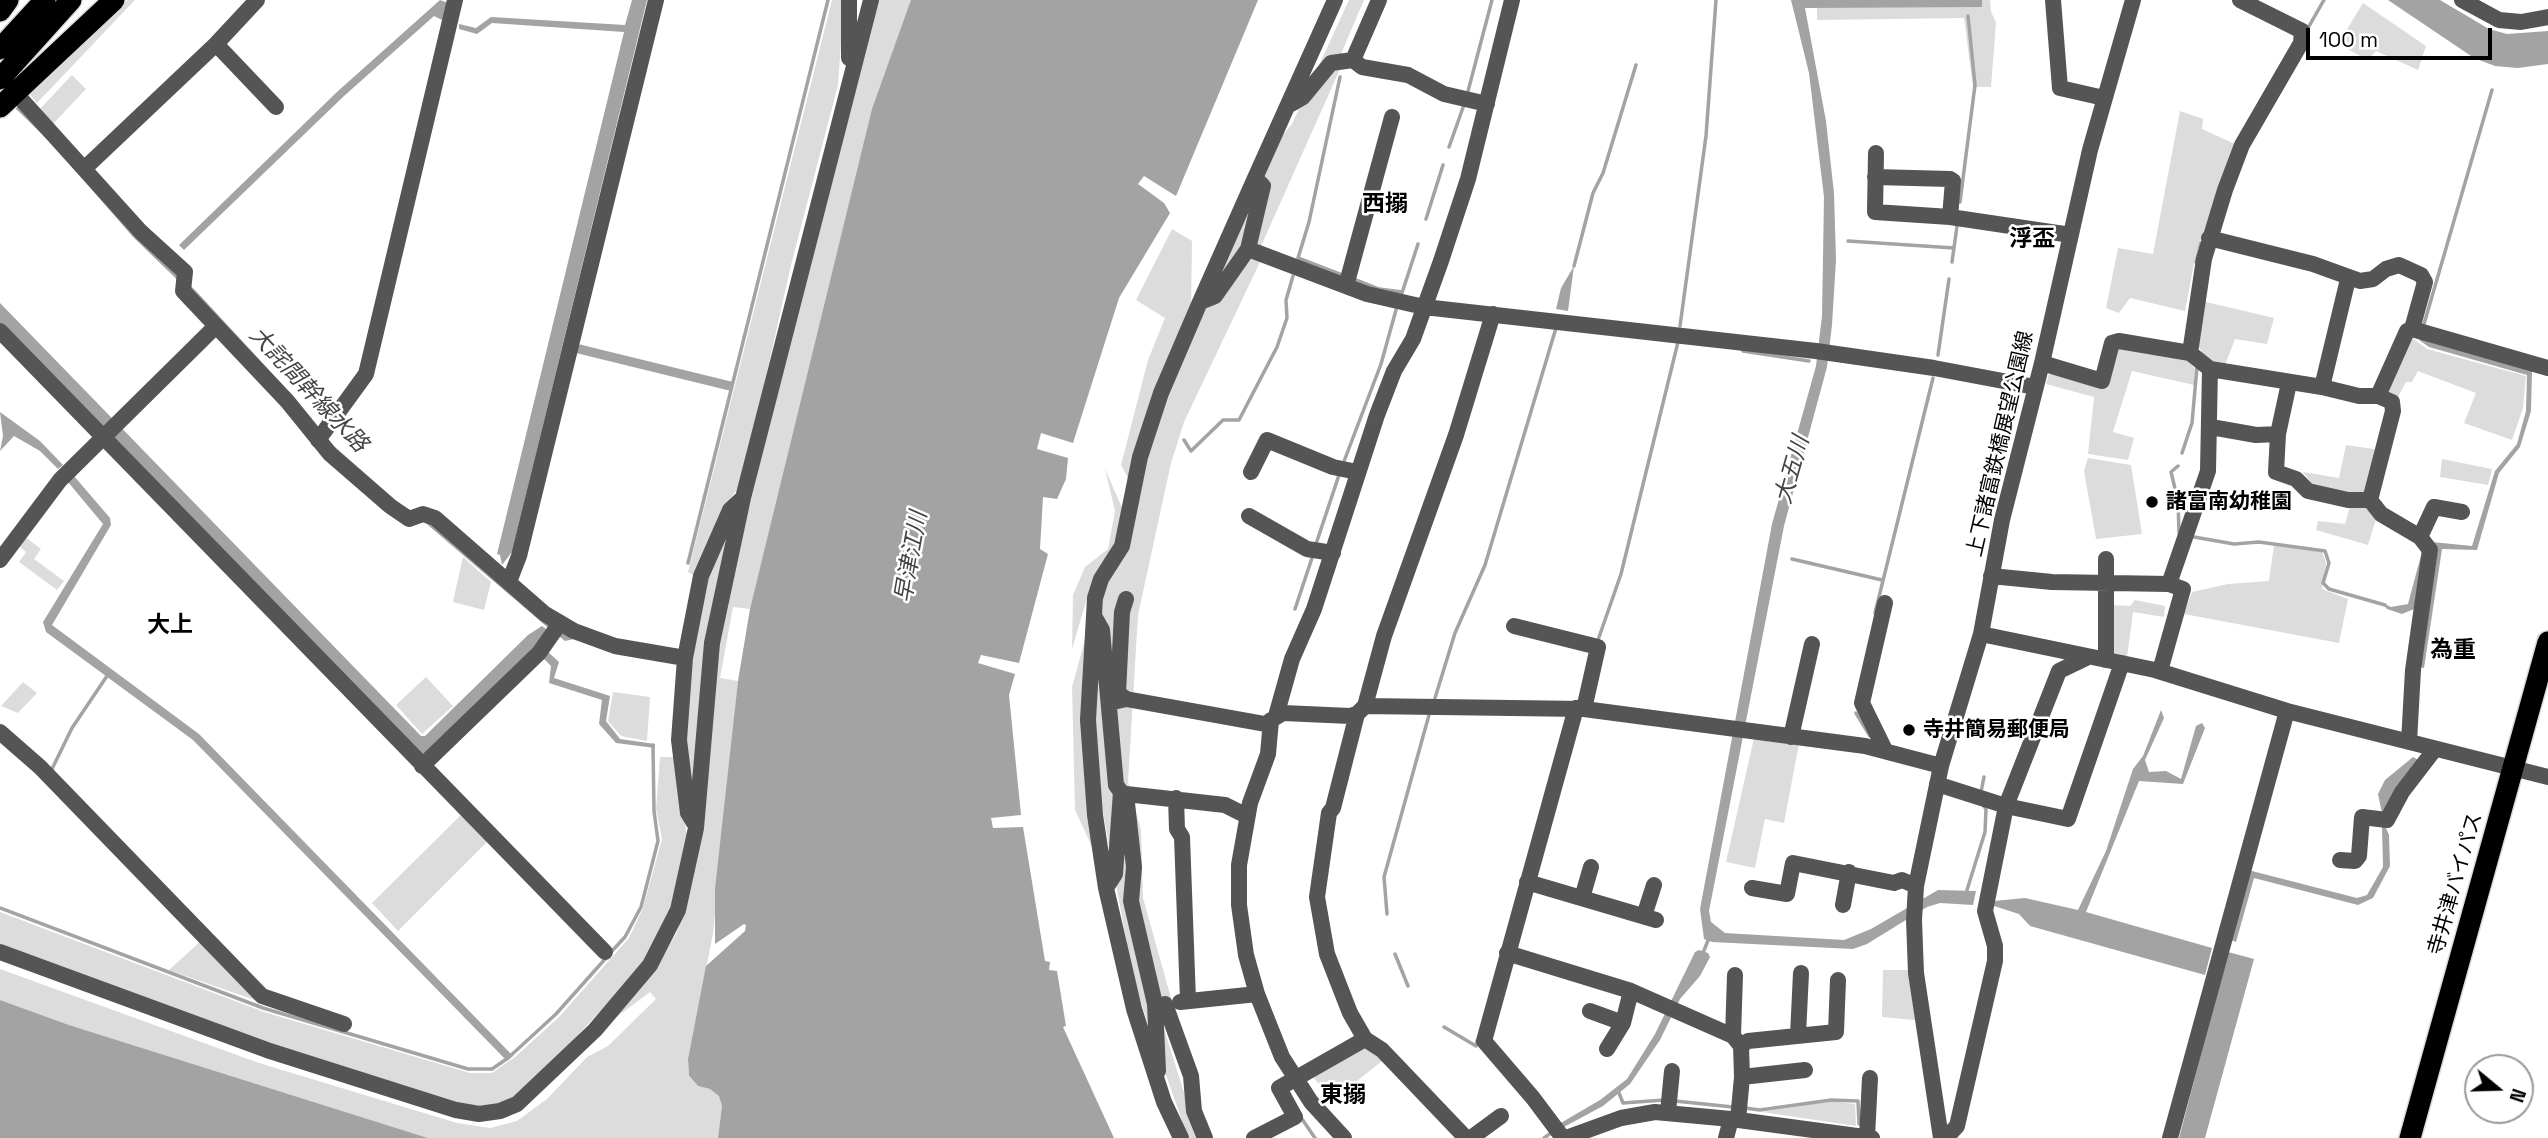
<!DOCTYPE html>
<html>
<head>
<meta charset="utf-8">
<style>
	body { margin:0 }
	#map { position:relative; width:2548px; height:1138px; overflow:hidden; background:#fff; font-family:"Space Grotesk",sans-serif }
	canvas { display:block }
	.north { position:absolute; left:2464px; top:1054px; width:70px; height:70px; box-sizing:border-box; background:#fff; border:2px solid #999; border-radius:50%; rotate:109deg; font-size:19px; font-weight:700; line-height:28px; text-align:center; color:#000 }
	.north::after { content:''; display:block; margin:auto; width:24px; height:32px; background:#000; clip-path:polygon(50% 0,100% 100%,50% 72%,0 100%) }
	.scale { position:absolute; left:2306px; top:28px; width:186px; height:32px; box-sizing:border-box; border:4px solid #000; border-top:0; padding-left:9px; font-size:21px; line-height:24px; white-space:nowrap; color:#000; -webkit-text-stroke:5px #fff; paint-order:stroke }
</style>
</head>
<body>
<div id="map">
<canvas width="2548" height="1138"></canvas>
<div class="north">N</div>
<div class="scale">100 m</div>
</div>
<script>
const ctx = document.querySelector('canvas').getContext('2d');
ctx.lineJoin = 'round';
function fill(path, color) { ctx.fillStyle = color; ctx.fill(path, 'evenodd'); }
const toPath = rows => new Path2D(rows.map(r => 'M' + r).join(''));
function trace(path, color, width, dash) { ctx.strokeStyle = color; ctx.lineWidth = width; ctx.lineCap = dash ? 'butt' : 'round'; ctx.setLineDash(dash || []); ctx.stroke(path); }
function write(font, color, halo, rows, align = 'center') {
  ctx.font = font + ' "Space Grotesk","Noto Sans JP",sans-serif'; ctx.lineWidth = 5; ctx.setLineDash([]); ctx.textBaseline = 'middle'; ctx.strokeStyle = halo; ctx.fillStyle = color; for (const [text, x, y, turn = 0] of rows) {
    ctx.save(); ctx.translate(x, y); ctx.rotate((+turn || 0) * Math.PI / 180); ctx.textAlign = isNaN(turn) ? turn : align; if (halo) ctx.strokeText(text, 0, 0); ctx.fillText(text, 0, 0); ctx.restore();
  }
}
fill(toPath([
	[128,0,135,0,37,103,26,89],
	[832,0,844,0,838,85,791,265,742,483,730,499,693,575,688,572],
	[878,0,921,0,750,609,733,607,720,678,738,681,713,934,688,1059,689,1077,698,1086,710,1089,719,1095,722,1106,718,1138,428,1138,69,1025,0,1000,0,969,259,1063,457,1123,490,1128,517,1121,547,1099,587,1057,608,1046,656,999,650,992,614,1019,659,963,677,932,690,892,713,676,731,582,846,112],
	[1349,0,1364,0,1341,54,1340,69,1262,244,1260,262,1184,422,1171,463,1138,615,1128,782,1141,830,1143,898,1171,998,1149,997,1161,1019,1192,1118,1201,1138,1188,1138,1134,983,1102,807,1094,725,1104,588,1165,397,1276,143,1292,124],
	[1982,0,1990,0,1991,12,1996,22,1991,87,1973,87,1964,18,1817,20,1817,7,1982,7],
	[2363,3,2426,46,2418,70,2376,51,2368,60,2338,44],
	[72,75,86,89,52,125,38,111],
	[2180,111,2203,119,2202,129,2235,144,2196,253,2185,311,2130,298,2119,313,2106,308,2118,248,2153,254],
	[1172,229,1192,241,1191,309,1130,482,1121,465,1148,360,1165,318,1136,300],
	[2202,301,2274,318,2267,344,2235,339,2225,365,2207,361,2196,342],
	[2411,337,2427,349,2526,376,2523,408,2512,440,2464,423,2476,393,2418,371,2412,382,2406,382,2397,399,2385,395],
	[2116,344,2187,359,2195,369,2194,385,2132,371,2113,432,2134,438,2128,460,2088,454,2094,397,2046,384,2050,370,2106,385],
	[2346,445,2381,450,2363,496,2315,488,2303,472,2339,478],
	[2088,458,2131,465,2142,534,2096,539,2084,471],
	[2442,459,2492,469,2488,485,2440,477],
	[1105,469,1124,512,1117,551,1088,595,1072,649,1073,595,1085,567,1108,549,1115,511],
	[2350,506,2369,507,2377,516,2368,545,2316,530,2318,521,2345,524],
	[736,510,694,801,682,736,694,640,709,569],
	[24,536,41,549,34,559,64,581,57,590,19,562,26,552,18,545],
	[2274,545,2322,552,2326,563,2322,589,2348,599,2339,643,2184,614,2192,592,2228,584,2269,581],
	[463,557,491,582,484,610,453,602],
	[2135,600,2165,606,2164,617,2133,612,2127,657,2112,653,2112,605,2130,606],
	[1086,636,1094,851,1075,810,1072,687],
	[426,677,453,706,422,734,396,705],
	[23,682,37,693,18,713,1,706],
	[613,692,650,697,647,741,621,736,608,721],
	[1754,738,1799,744,1784,823,1765,819,1755,868,1726,862],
	[660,757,677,757,687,837,674,902,650,958,528,1088,498,1106,460,1105,265,1044,0,947,0,912,264,1012,470,1073,492,1073,515,1057,559,1017,629,938,643,908,662,839,656,809],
	[463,813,489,840,398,931,372,903],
	[202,940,263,1003,169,970],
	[1883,970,1908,970,1915,1020,1882,1017],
	[1365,1041,1382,1061,1332,1101,1311,1074],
	[1832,1101,1855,1104,1856,1126,1762,1112]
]), '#dcdcdc');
fill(toPath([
	[440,0,448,3,444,21,434,16,344,96,184,250,179,245,338,91],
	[632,0,647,0,512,552,502,565,500,555,497,554,624,32,492,23,477,34,459,29,459,24,476,28,491,17,625,25],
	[911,0,1258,0,1176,196,1144,176,1138,184,1164,203,1170,213,1119,298,1073,443,1041,433,1037,449,1068,458,1066,479,1057,499,1043,497,1040,549,1048,554,1019,663,981,655,978,663,1015,674,1009,695,1021,815,991,818,993,828,1023,827,1045,961,1050,962,1049,970,1057,971,1066,1026,1063,1027,1114,1138,718,1138,722,1106,719,1096,710,1089,698,1086,689,1076,688,1059,706,966,745,931,746,925,744,924,715,944,715,889,738,681,750,609,872,109],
	[1791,0,1982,0,1982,7,1805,8,1826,121,1834,193,1836,260,1832,325,1827,367,1784,526,1709,911,1711,922,1725,933,1844,940,1871,929,1938,890,1976,891,1973,905,1940,903,1927,907,1867,944,1853,949,1712,942,1704,939,1700,909,1772,524,1816,366,1822,316,1824,197,1809,73],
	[2388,0,2440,0,2489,29,2507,34,2548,31,2548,64,2518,68,2495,66,2474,58],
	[15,102,137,234,196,291,295,398,334,446,401,505,426,518,560,633,573,636,574,639,565,641,546,626,422,520,397,507,331,448,193,295,133,237,53,145,12,105],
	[1574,266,1568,311,1556,309,1561,288],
	[0,303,421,736,425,736,528,635,542,626,546,629,537,647,425,755,420,754,0,323],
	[2421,336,2429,342,2532,371,2531,411,2520,447,2499,473,2477,550,2442,549,2424,668,2420,667,2438,549,2432,542,2472,546,2495,471,2517,444,2526,411,2527,375,2429,347,2419,340],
	[578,344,733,382,731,391,576,353],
	[0,412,40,441,63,465,58,469,40,451,14,436,0,451,3,436],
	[74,476,110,518,111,525,52,625,199,734,513,1056,507,1061,193,740,46,632,43,622,103,524,68,482],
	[2423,548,2414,609,2402,614,2387,609,2382,603,2391,607,2408,604],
	[548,652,559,662,554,678,610,696,606,721,620,739,655,744,655,748,616,743,599,724,602,700,549,683,551,666,543,658],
	[2161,710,2164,718,2145,760,2149,772,2166,771,2181,779,2196,726,2202,723,2205,728,2183,784,2139,781,2086,912,2212,948,2205,975,2030,926,2019,914,1994,906,1994,901,2025,898,2078,910,2106,851,2133,769,2143,756],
	[2413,757,2420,761,2382,813,2378,794,2385,780],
	[2385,826,2389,835,2390,866,2373,898,2358,905,2254,878,2236,942,2231,940,2248,870,2357,898,2367,895,2383,867,2382,827],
	[1699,950,1708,953,1710,957,1700,976,1680,999,1660,1040,1630,1084,1603,1106,1562,1128,1559,1124,1600,1100,1627,1079,1655,1034,1695,952],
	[2228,952,2254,959,2205,1138,2179,1138],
	[0,1000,69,1025,428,1138,0,1138]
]), '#a3a3a3');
trace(toPath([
	[2308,28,2324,0],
	[1467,95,1492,0],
	[1449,147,1465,102],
	[1960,202,1975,85,1968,16],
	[1426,219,1443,165],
	[1848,241,1954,248],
	[1298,258,1309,222,1340,77],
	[1298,258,1342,275],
	[1952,262,1957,226],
	[2196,262,2201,243],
	[1574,266,1593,193,1603,173,1636,65],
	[1354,279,1379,289,1402,292],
	[1401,296,1418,244],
	[2424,324,2492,90],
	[1680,326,1706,136,1716,0],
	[1743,351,1809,361],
	[1938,355,1949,279],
	[1184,440,1191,451,1223,420,1239,420,1277,347,1287,318,1286,300,1293,276],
	[2182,453,2192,423,2197,367],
	[1343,464,1381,364,1396,310],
	[2178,466,2171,472,2178,501,2179,533],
	[2194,537,2234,544,2259,542,2325,551,2329,563,2323,583,2329,589,2385,605],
	[1316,544,1339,475],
	[1792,559,1882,580],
	[688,563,828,0],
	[1295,609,1313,555],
	[1875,613,1933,378],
	[1598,640,1621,574,1678,342],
	[1435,698,1455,633,1485,565,1556,328],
	[1856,713,1870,736],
	[52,769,72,728,107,676],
	[1981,792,1984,777],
	[1967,890,1985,832,1986,809,1983,805],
	[0,908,263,1008,468,1069,492,1069,508,1058,556,1014,606,958],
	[1387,914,1384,877,1429,715],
	[611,952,625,937,641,907,658,841,654,811,653,745],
	[1703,953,1709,938],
	[1395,954,1408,986],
	[1444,1027,1476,1046,1477,1041],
	[1619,1093,1623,1103,1664,1100],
	[1675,1101,1733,1107],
	[1745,1108,1760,1110,1831,1100,1858,1101,1859,1124],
	[1302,1119,1315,1138],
	[1544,1138,1554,1131]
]), '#a3a3a3', 3.5);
const highway = toPath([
	[0,11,8,0],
	[0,49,45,0],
	[0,79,71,0],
	[0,107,114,0],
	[2410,1138,2548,642]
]);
trace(highway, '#dbdbdb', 24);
trace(toPath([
	[2053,0,2060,88,2104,98],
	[2462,0,2499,20,2521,22,2548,17],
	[216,44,276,107],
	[849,58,849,0],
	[1353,60,1379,0],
	[20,98,141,232,185,272,183,291,287,401,330,454,390,506,409,519,423,514,435,518,545,614,574,631,615,646,685,658,679,740,688,813,694,823],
	[1291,104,1303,97,1331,63,1353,60,1362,67,1408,75,1444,94,1487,104],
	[1876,153,1875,212,1950,217,2071,235],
	[85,168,216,44,257,0],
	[1875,177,1950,179,1953,181,1950,217],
	[2209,238,2313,264,2360,281,2373,279,2386,269,2399,265,2421,275,2425,282,2412,329],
	[1248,249,1367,294,1424,307,1816,351,1934,368,2035,387],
	[1346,286,1392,117],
	[1200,302,1255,178],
	[0,331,605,952],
	[2190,353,2204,259,2225,190,2242,145,2301,43,2302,31,2240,0],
	[2210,369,2322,387,2359,396,2378,396,2392,402,2393,411,2370,500,2348,500,2308,491,2296,479,2276,472,2278,434,2289,383],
	[2322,387,2348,279],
	[2378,396,2407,331,2412,329,2548,368],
	[2211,427,2256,435,2278,434],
	[318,440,366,374,455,0],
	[1251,472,1267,440,1333,467,1357,472],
	[2370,500,2381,514,2420,537,2430,550,2413,670,2409,742],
	[1249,516,1307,549,1333,553],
	[2420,537,2434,507,2462,512],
	[2106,559,2106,660],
	[0,560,60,480,216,326],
	[1991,576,2052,582,2169,584,2208,471,2210,369,2190,353,2119,341,2112,343,2102,381,2042,363],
	[509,582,519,556,656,0],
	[1885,603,1862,703,1885,750],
	[1094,616,1088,720,1095,815,1106,888],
	[1514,626,1598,647,1584,709],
	[1981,634,2155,670,2287,711,2548,777],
	[685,658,701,576,730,510,743,498],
	[2160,671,2183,589,2169,584],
	[1126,699,1118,693,1122,612,1126,599],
	[1109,703,1126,699,1265,724,1283,713,1350,716,1357,714,1365,706,1584,709,1865,746,1941,766],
	[1365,706,1384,636,1456,435,1493,314],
	[1357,714,1333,808,1329,813,1317,897,1327,954,1350,1013,1365,1039,1382,1050,1466,1138],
	[1276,716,1292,659,1314,609,1377,415,1394,371,1413,339,1441,261,1468,179,1512,0],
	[1271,720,1268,754,1250,803,1239,865,1239,905,1246,955,1257,994,1282,1057,1311,1102,1344,1138],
	[0,732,40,767,262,996,344,1024],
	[1791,737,1812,644],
	[422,766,539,653,560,623],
	[1937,784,2006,806,2068,819,2122,663],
	[1126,794,1225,805,1247,816],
	[1176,798,1177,829,1182,837,1188,1000],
	[1127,803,1134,867,1131,901,1155,1004,1158,1071],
	[2340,860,2355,861,2359,856,2362,817,2387,820,2402,792,2435,749],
	[1527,882,1656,920],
	[1752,888,1787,894,1793,863,1894,883,1902,880,1916,886],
	[1582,898,1591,867],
	[1843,905,1849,872],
	[1644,916,1654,885],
	[0,952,267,1050,456,1110,479,1114,500,1111,517,1104,595,1030,650,965,678,910,696,828,712,643,743,498,871,0],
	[1507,953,1631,991,1733,1036,1741,1046,1742,1077,1738,1120],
	[1180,1002,1257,994],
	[1165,1004,1191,1076,1194,1111,1205,1138],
	[1590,1011,1623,1023],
	[1798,1035,1801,973],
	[1733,1036,1735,975],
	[1741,1046,1748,1041,1836,1032,1838,980],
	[1607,1049,1623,1023,1631,991],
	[1742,1077,1805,1070],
	[1668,1112,1672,1071],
	[1867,1137,1870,1078],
	[1181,1138,1164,1102,1134,1009,1106,888,1115,874,1121,792,1116,785,1102,630,1094,616,1095,598,1101,579,1122,546,1140,457,1161,393,1200,302,1215,296,1248,249,1263,186,1255,178,1335,0],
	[1254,1138,1295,1117,1279,1088,1365,1039],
	[1471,1138,1501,1116],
	[1563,1138,1533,1098,1484,1041,1576,708],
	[1566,1138,1621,1118,1655,1112,1731,1119,1872,1138],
	[1726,1138,1731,1119],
	[1941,1138,1916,973,1914,920,1916,886,1941,766,1981,634,2002,520,2042,363,2090,150,2133,0],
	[1946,1138,1957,1126,1995,961,1995,946,1985,911,2006,806,2059,671,2086,658],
	[2170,1138,2287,711]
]), '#555', 16);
trace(highway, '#000', 21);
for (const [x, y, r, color] of [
	[2152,502,7,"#000"],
	[1909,730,7,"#000"]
]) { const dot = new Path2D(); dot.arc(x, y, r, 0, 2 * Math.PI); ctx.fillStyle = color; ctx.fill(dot); trace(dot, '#fff', 2.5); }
write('21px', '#000', '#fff', [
	["上下諸富鉄橋展望公園線",2001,444,-77],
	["寺井津バイパス",2456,884,-74]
]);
write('bold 21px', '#000', '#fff', [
	["諸富南幼稚園",2166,502],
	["寺井簡易郵便局",1923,730]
], 'left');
write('bold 23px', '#000', '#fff', [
	["西搦",1385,205],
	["浮盃",2032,240],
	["大上",170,626],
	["為重",2453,651],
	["東搦",1343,1096]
]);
write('italic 23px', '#444', '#fff', [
	["大詫間幹線水路",308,390,47],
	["大五川",1793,470,-74],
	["早津江川",912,557,-80]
]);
</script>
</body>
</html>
